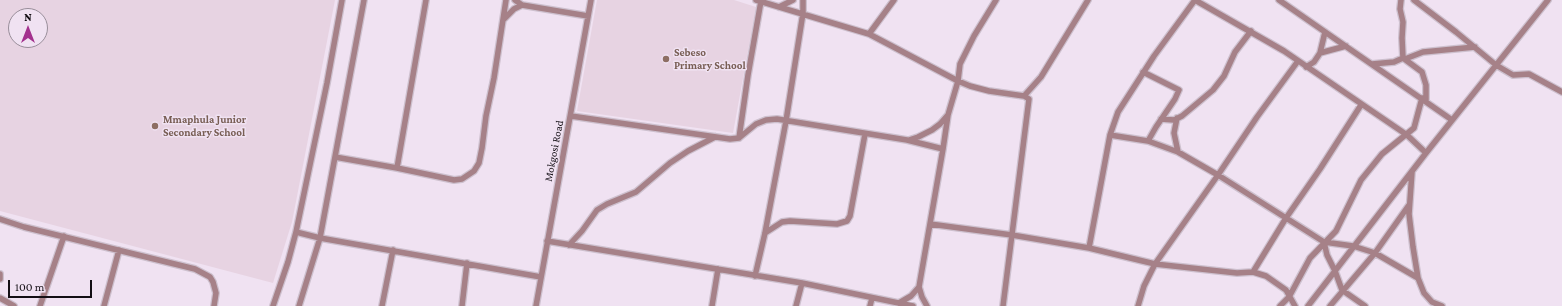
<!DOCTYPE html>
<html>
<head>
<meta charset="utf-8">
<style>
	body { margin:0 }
	#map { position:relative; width:1562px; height:306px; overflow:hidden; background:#f0e2f2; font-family:"Crimson Pro",serif }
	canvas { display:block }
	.north { position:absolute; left:8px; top:8px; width:40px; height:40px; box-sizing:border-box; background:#f0e2f2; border:1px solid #988d99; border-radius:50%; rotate:0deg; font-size:11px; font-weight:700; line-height:16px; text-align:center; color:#130e14 }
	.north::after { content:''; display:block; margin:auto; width:14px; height:18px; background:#a3318e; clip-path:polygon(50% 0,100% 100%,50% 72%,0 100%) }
	.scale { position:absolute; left:8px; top:280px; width:84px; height:18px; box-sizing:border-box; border:2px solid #130e14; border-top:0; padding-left:5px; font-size:12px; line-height:14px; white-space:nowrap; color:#130e14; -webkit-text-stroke:3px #f0e2f2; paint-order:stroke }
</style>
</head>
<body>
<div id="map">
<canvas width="1562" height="306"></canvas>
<div class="north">N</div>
<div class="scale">100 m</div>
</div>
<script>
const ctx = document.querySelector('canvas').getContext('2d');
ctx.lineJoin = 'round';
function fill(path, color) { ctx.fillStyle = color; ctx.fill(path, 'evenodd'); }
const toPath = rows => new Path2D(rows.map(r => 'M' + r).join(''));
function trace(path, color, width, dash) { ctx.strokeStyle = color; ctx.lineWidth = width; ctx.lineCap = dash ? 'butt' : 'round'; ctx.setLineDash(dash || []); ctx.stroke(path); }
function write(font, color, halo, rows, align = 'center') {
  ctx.font = font + ' "Crimson Pro",serif'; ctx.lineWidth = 3; ctx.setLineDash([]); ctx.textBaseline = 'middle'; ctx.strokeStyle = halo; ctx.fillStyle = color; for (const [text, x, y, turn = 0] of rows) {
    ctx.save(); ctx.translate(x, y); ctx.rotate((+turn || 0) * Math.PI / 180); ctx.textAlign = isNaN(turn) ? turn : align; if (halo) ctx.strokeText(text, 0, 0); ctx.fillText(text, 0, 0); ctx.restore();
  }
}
fill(toPath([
	[0,0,335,0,292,222,273,283,0,211],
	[16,16,40,16,40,40,16,40],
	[597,0,734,0,756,7,733,133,577,111]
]), '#e7d3e2');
const street = toPath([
	[515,0,522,5,588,16],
	[756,0,869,34,958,81,970,86,989,91,1024,96,1029,99,1003,306],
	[1195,0,1284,51,1407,135,1426,153],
	[1279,0,1452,120],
	[1401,0,1400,9,1403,22,1402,38,1403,58,1422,72,1426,85,1426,101],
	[1414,0,1456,32,1496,65,1513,75,1529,74,1562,92],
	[779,7,793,0],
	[504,19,514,9,522,5],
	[869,34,894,0],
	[1320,53,1346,46],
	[1405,59,1423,52,1475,47],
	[1372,64,1394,62,1403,58],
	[1306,67,1314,62,1320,53,1325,32],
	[1143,72,1179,90,1175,99,1156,127,1148,141],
	[1024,96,1041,77,1088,0],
	[571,116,730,139,739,138,756,124,766,120,777,119,907,140,943,149,919,287,922,297,927,306],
	[1177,118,1174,133,1178,152],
	[1161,119,1174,120,1182,116,1213,90,1224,76,1235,52,1251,31],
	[1110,135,1148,141,1178,152,1218,175,1324,242,1353,246,1375,253,1418,278,1424,293,1432,302,1442,306],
	[739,138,748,75,761,1],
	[909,140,918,137,932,130,940,124,947,116],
	[943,149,948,115,958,81,960,64,974,36,996,0],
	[335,157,397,168,426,0],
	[397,168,454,180,462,179,474,171,479,163,482,148,486,116,494,78,506,0],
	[1412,172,1409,214,1413,247,1418,278],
	[0,219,24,227,195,269,210,277,213,282,216,293,214,306],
	[930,224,1012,235,1089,248,1155,264,1144,286,1138,306],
	[296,232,320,238,541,277],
	[765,233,782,222,790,221,837,224,847,221,850,216,865,134],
	[547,241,802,283,913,306],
	[1324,242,1327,255,1335,271,1342,290,1365,306],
	[569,245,582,231,597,210,607,204,636,192,670,163,688,151,715,137],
	[1089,248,1110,135,1118,112,1154,56,1195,0],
	[1155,264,1218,175,1257,117,1298,61],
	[1155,264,1237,273,1253,272,1266,276,1286,290,1295,306],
	[1253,272,1286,218,1320,169,1361,105],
	[0,274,0,279],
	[755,276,765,233,786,121,803,13,803,0],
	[0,298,14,306],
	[899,303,911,296,919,287],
	[40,306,64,236],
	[104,306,119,250],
	[273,306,288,262,296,232,327,83,342,0],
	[299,306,320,238,364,0],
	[382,306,393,250],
	[462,306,467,263],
	[536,306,591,0],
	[712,306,718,269],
	[796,306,802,283],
	[870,306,872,298],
	[1280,306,1289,297,1310,258,1336,231,1361,180,1382,154,1414,128,1422,98],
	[1308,306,1426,153,1548,0],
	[1330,306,1375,253,1409,205]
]);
trace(street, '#cdc0ce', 8);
trace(street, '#a68188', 5.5);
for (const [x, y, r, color] of [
	[666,59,4,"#8d6e63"],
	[155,126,4,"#8d6e63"]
]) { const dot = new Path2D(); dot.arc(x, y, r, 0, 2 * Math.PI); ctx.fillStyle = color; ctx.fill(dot); trace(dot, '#f0e2f2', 1.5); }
write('bold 11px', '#785e54', '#f0e2f2', [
	["Sebeso",674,53],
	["Primary School",674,66],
	["Mmaphula Junior",163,120],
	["Secondary School",163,133]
], 'left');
write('11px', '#130e14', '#f0e2f2', [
	["Mokgosi Road",554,151,-79]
]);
</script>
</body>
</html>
